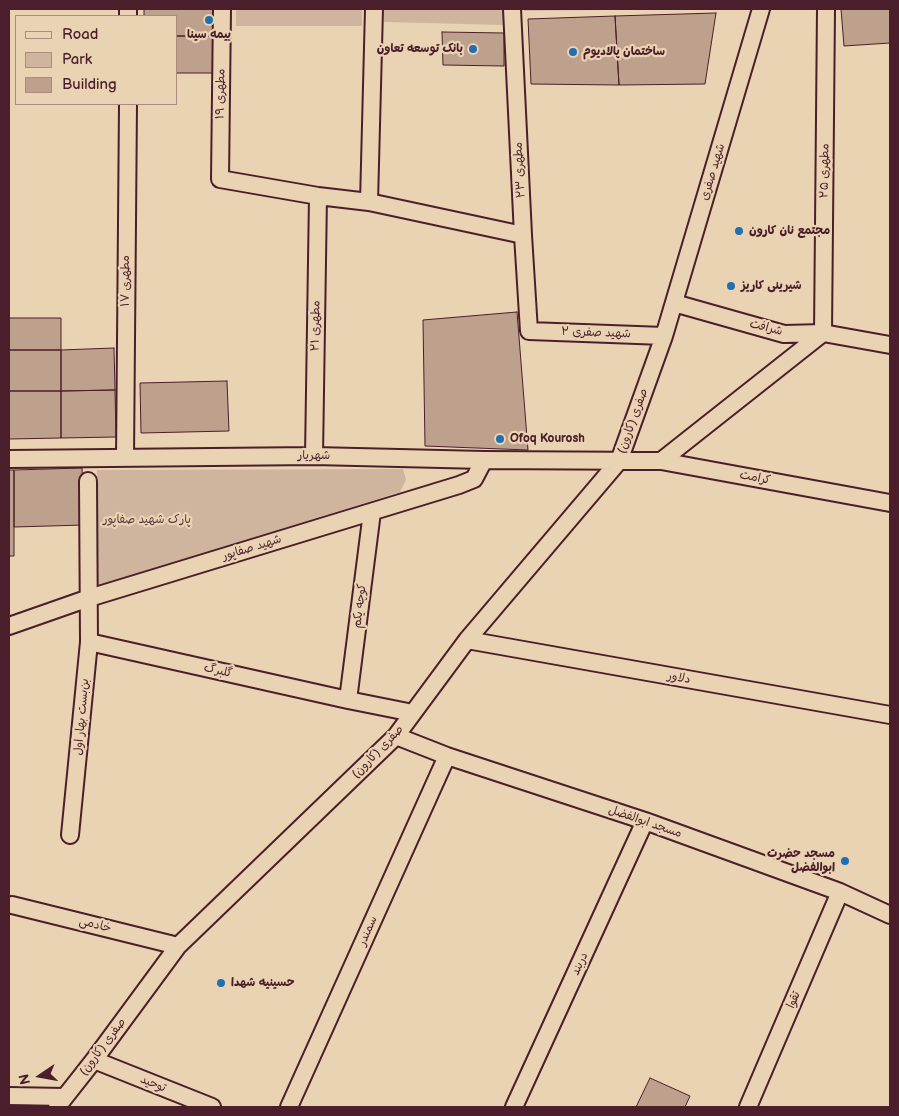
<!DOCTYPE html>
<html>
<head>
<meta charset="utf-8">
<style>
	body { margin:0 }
	#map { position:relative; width:899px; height:1116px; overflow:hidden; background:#ead3b3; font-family:"Balsamiq Sans",sans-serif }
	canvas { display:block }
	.frame { position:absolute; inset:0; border:10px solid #4a1f2b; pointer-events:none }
	.legend { position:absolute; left:15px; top:15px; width:162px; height:90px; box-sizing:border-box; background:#ead3b3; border:1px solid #aa8b7d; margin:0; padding:6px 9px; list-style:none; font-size:15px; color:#4a1f2b }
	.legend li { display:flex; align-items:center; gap:10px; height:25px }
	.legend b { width:25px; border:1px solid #aa8b7d }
	.north { position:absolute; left:15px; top:1051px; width:50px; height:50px; -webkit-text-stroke:4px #ead3b3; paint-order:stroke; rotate:258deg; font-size:14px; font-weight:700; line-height:20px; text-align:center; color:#4a1f2b }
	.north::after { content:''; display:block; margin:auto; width:18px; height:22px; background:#4a1f2b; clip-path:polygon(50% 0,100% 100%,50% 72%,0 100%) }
</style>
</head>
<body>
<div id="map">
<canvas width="899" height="1116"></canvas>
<div class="frame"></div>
<ul class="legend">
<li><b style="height:6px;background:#ead3b3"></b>Road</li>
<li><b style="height:14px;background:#cfb59d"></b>Park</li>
<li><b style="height:14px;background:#bda18d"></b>Building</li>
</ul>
<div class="north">N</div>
</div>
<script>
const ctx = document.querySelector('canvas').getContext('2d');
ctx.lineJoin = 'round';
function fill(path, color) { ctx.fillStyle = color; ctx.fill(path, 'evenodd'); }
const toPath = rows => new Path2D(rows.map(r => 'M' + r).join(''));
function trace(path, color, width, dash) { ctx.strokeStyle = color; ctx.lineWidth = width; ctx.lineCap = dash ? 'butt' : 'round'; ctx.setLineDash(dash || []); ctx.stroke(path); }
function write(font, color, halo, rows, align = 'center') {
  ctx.font = font + ' "Balsamiq Sans","Playpen Sans Arabic",sans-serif'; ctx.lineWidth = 4.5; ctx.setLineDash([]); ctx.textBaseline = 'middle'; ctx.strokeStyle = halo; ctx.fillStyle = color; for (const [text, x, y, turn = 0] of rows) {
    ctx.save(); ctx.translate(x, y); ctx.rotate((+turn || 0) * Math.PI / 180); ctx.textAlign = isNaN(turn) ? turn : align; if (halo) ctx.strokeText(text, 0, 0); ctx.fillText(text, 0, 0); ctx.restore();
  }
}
fill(toPath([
	[236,9,362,9,362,26,236,26],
	[384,9,503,9,503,25,384,22],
	[524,9,691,9,524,11],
	[403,469,406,480,400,492,95,587,97,470]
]), '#cfb59d');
const building = toPath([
	[144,9,215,9,214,36,176,36,176,16,144,16,144,9],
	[841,9,890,9,890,43,844,46,841,9],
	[716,13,705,84,619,85,615,16,716,13],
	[615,16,619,85,531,84,528,19,615,16],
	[442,32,504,33,504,66,443,65,442,32],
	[176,36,214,36,214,73,176,73,176,36],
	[517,312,528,450,425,446,423,320,517,312],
	[9,318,61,318,61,350,9,350,9,318],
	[114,348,115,390,61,391,61,350,114,348],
	[9,350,61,350,61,391,9,391,9,350],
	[227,381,229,431,141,433,140,383,227,381],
	[115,390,116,437,61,438,61,391,115,390],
	[9,391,61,391,61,438,9,439,9,391],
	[82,468,84,525,14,527,14,470,82,468],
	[9,470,14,470,14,556,9,556,9,470],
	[650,1078,690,1096,685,1107,636,1107,650,1078]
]);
fill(building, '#bda18d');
trace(building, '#4a1f2b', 1);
const street = toPath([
	[222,9,220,179,318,196,369,202,523,235],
	[512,9,523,235,529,331,664,336],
	[128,16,128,9],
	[369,202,374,9],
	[674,303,784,334,823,333,890,345],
	[314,456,318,196],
	[125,458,128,104],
	[9,459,314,456,484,460,661,461,890,503],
	[661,461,823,333,826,9],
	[9,626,89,598,459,485,474,479,484,460],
	[467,640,890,715],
	[89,642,348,700,413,713],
	[348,700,372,512],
	[396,736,447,756,645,821,840,892,890,915],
	[70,835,89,642,88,481],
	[12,905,178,946],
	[94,1060,212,1107],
	[9,1096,65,1097],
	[57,1107,94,1060,178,946,396,736,467,640,619,461,664,336,761,9],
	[289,1107,447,756],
	[514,1107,645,821],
	[748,1107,840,892]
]);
trace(street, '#4a1f2b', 20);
trace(street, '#ead3b3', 16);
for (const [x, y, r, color] of [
	[209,20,5,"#1f6fb2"],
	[473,49,5,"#1f6fb2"],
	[573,52,5,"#1f6fb2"],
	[739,231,5,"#1f6fb2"],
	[731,286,5,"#1f6fb2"],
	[500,439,5,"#1f6fb2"],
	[845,861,5,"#1f6fb2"],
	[221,983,5,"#1f6fb2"]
]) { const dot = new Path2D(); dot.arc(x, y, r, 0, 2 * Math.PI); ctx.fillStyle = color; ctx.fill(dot); trace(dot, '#ead3b3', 2); }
write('bold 12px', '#4a1f2b', '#ead3b3', [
	["بیمه سینا",209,35,"center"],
	["بانک توسعه تعاون",463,49,"right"],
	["ساختمان پالادیوم",583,52],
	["مجتمع نان کارون",749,231],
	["شیرینی کاریز",741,286],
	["Ofoq Kourosh",510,439],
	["مسجد حضرت",835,854,"right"],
	["ابوالفضل",835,868,"right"],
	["حسینیه شهدا",231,983]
], 'left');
write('12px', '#4a1f2b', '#ead3b3', [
	["مطهری ۱۹",221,94,-89],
	["مطهری ۲۳",520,170,-93],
	["مطهری ۲۵",825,171,-89],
	["شهید صفری",713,172,-73],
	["مطهری ۱۷",126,281,-90],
	["مطهری ۲۱",316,326,-89],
	["شرافت",766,328,14],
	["شهید صفری ۲",596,333,2],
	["صفری (کارون)",633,421,-70],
	["شهریار",314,456],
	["کرامت",755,478,11],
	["شهید صفاپور",252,548,-17],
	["کوچه یکم",360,606,-83],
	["گلبرگ",218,671,13],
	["دلاور",679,678,10],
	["بن‌بست بهار اول",82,717,-85],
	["صفری (کارون)",378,752,-46],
	["مسجد ابوالفضل",645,822,19],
	["خادمی",95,925,14],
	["سمندر",368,931,-66],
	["دربند",580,964,-65],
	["تقوا",794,1000,-67],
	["صفری (کارون)",103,1047,-53],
	["توحید",153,1084,22]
]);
write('12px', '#5e363c', '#ead3b3', [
	["پارک شهید صفاپور",147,520]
]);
</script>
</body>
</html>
